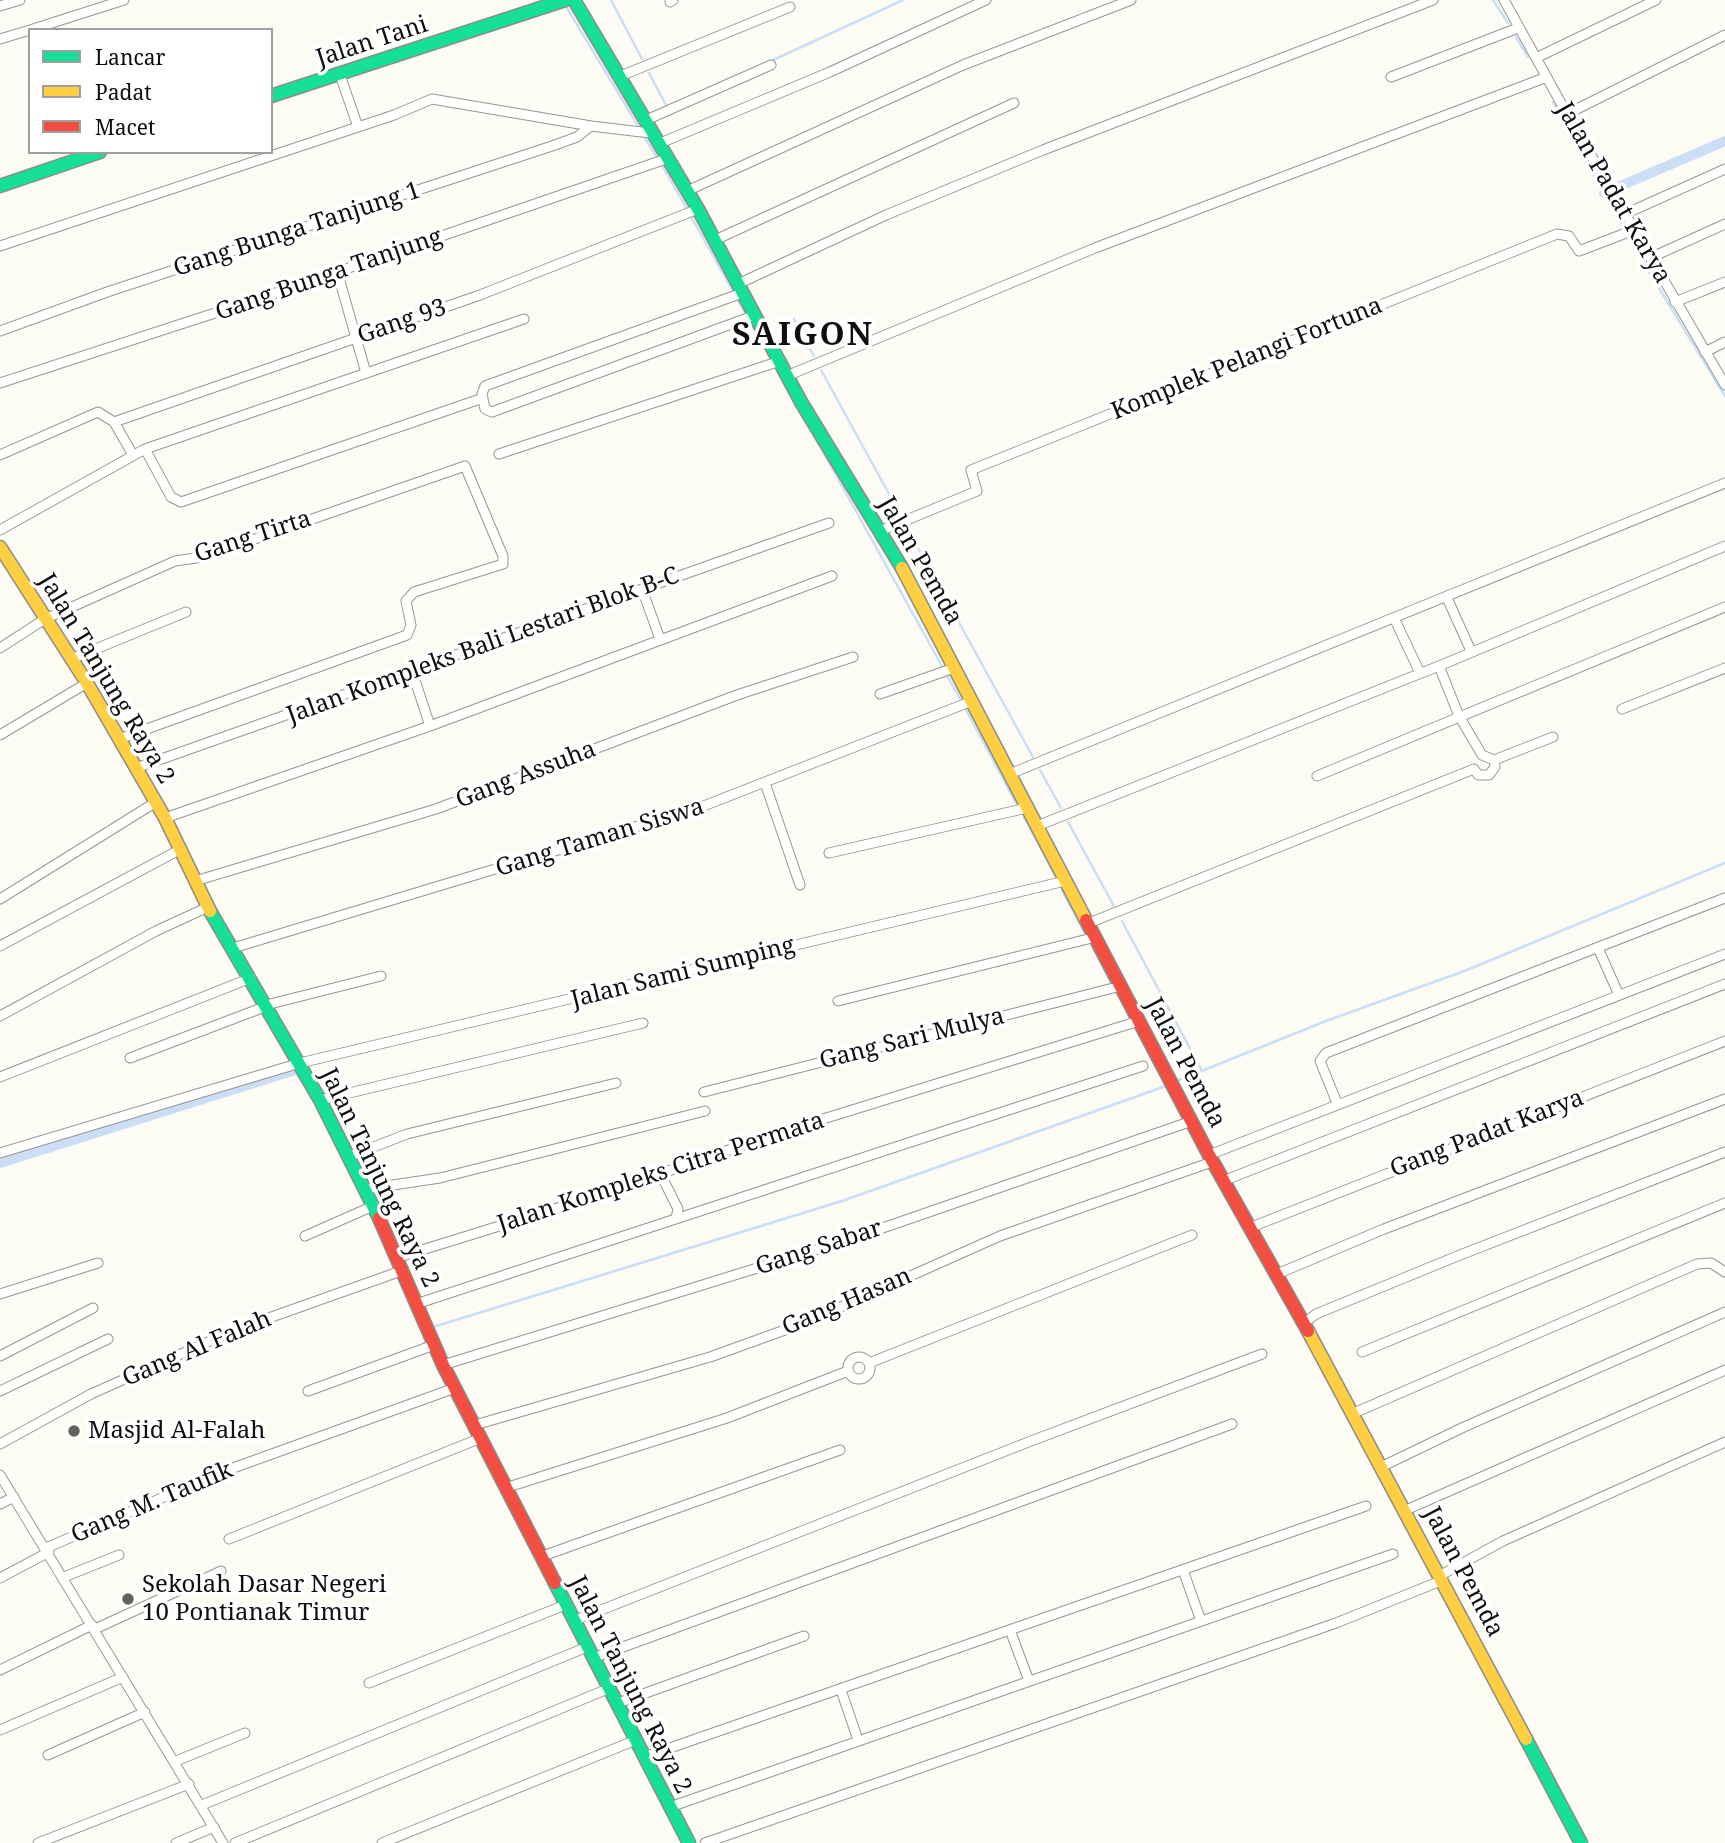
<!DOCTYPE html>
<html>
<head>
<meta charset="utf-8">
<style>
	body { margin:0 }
	#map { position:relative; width:1725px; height:1843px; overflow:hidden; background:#fcfcf4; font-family:"Noto Serif",serif }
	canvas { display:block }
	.legend { position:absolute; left:28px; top:28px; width:245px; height:126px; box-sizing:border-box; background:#fff; border:2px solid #9f9f9f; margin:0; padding:9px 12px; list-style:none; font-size:21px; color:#0f0f0f }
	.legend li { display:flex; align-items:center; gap:14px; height:35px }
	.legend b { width:35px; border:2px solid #9f9f9f }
</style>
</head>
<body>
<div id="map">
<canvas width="1725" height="1843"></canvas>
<ul class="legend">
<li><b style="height:9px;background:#16e098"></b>Lancar</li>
<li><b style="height:9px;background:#ffcf43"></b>Padat</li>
<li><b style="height:9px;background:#f24e42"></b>Macet</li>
</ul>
</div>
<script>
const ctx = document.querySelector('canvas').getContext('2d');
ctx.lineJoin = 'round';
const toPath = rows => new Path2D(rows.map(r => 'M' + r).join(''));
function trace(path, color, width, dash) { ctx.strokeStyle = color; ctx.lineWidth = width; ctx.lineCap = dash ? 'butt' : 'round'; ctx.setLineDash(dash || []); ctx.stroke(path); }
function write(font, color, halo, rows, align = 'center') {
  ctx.font = font + ' "Noto Serif",serif'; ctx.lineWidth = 7; ctx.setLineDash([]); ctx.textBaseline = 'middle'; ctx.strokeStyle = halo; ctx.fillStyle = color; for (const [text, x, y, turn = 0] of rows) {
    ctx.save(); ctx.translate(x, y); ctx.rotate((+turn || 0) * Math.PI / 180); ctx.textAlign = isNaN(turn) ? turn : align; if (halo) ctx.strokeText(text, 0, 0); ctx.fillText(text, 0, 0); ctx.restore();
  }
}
trace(toPath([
	[611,0,642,59],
	[1493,0,1508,23],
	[564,3,640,129],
	[1516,37,1528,57],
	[771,61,903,0],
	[830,67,961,7],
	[649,73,667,107],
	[1553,102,1624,229],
	[643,135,658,159],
	[662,165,734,293],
	[1629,239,1725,396],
	[737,299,746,314],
	[794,319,814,356],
	[749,320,767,351],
	[821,370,900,514],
	[807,423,943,668],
	[907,528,1033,757],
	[946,674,962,702],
	[965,708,1016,803],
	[1040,770,1061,808],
	[1024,817,1055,875],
	[1068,822,1115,908],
	[1062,890,1084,932],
	[1122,921,1201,1069],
	[1092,946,1110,981],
	[1179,1080,1326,1021,1467,970,1725,863],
	[433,1327,842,1201,1166,1086]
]), '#cbdef5', 2.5);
trace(toPath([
	[1618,187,1725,141],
	[1604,193,1605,193],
	[0,1163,292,1071]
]), '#cbdef5', 10);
const street = toPath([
	[1504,0,1567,114,1725,385],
	[670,2,673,0],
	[0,6,20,0],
	[30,30,124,0],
	[0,39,30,30],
	[1538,57,1656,0],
	[340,75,358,127],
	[618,77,790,7],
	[1391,77,1518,28],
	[1567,114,1725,35],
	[644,121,771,65],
	[658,144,830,72,986,0],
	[687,191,963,65,1131,0],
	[1625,214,1725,169],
	[715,240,1014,103],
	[0,246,394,115,432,99,591,126,650,133],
	[1650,258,1725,224],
	[337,271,366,373],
	[738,284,886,215,1043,150,1433,0],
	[742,293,485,386,482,394,485,409,492,412,753,316],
	[1675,302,1725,282],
	[0,331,110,291,552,146,577,137,591,126],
	[1705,352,1725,342],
	[789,375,1095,248,1547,77],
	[0,383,261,298,666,159],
	[114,422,480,295,698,209],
	[145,449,171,497,181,502,483,398],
	[499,454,780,361],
	[0,455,98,412,114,422,133,455],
	[0,530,145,449,524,319],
	[880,531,977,491,971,470,1557,234,1569,236,1579,251,1634,230],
	[642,589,660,639],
	[1447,598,1471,651],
	[1395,620,1420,673],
	[0,648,45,619,175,561,203,557,465,466,503,556,503,564,414,592,406,601,411,625,407,635,119,739],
	[71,659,186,612],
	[1439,666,1459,716,1482,755,1494,760],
	[412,671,430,726],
	[880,694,954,668],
	[1622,709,1725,668],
	[0,735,87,683],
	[1494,760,1553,737],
	[136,768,829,523],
	[1474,769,1478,775,1489,775,1495,767,1494,760],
	[1012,773,1725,483],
	[1317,776,1725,607],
	[765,783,800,885],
	[165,818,430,726,832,576],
	[1037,826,1439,666,1725,546],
	[829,853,1027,808],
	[195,881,436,809,737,695,853,657],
	[0,899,156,802],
	[1089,923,1474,769],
	[0,946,179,850],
	[233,948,701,807,972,701],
	[1598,948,1619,995],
	[838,1001,1096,937],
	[266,1005,381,976],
	[0,1016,156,931,208,907],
	[130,1058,267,1006],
	[0,1077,251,978],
	[704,1092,1121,986],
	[320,1100,643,1023],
	[1337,1103,1320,1061,1326,1053,1725,898],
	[0,1153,300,1063,1065,881],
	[1209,1155,1725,954],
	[348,1157,407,1134,616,1083],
	[660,1173,678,1209,676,1218],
	[1223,1181,1725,984],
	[366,1189,440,1178,705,1111],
	[1249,1228,1725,1041],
	[305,1236,373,1206],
	[396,1258,593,1197,778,1133,1139,1021],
	[1277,1274,1384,1229,1725,1099],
	[0,1294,98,1263],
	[416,1304,1143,1066],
	[1303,1324,1316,1314,1460,1255,1725,1152],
	[1362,1352,1725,1203],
	[0,1356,93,1308],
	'848 1368a11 11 0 1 1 22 0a11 11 0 1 1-22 0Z',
	[869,1363,1192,1235],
	[443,1365,845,1241,1192,1121],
	[0,1391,108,1339],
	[308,1391,434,1345],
	[1354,1413,1697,1264,1711,1263,1725,1272],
	[475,1425,710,1357,807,1322,1000,1236,1212,1162],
	[0,1444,91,1394,235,1330,401,1271],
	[1383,1466,1464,1427,1725,1312],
	[0,1475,223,1843],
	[505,1488,727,1418,848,1371],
	[0,1504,14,1497],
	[1406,1510,1725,1370],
	[229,1539,481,1438],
	[46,1548,222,1472,455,1388],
	[540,1557,840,1450],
	[1183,1570,1201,1621],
	[1441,1575,1503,1541,1725,1442],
	[64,1577,119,1555],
	[0,1578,49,1552],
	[573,1621,1031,1441,1262,1354],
	[95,1629,221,1571],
	[1010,1630,1029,1681],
	[593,1658,1232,1424],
	[0,1670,92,1625],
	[369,1683,565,1605],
	[841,1690,858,1740],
	[618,1703,804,1636],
	[0,1730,123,1677],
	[48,1755,145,1712],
	[644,1757,1366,1506],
	[176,1761,245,1733],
	[202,1805,587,1647],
	[670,1807,1393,1554],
	[38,1843,189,1784],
	[176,1843,214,1827],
	[235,1843,610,1688],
	[382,1843,636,1740],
	[705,1843,1336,1623,1443,1580]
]);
const fast = toPath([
	[574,0,698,209,801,402,902,568],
	[271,96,565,0],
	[0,186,100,152],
	[210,911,320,1100,379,1218],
	[555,1583,689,1843],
	[1526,1739,1581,1843]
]);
const slow = toPath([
	[0,547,87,683,165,818,210,911],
	[902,568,1086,920],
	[1308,1331,1526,1739]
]);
const jam = toPath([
	[1086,920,1209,1155,1308,1331],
	[379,1218,443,1365,555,1583]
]);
trace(street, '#969692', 11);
trace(fast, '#8c8c89', 15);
trace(slow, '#8c8c89', 15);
trace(jam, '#8c8c89', 15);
trace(street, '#fffffd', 9);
trace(fast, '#16e098', 12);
trace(slow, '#ffcf43', 12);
trace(jam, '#f24e42', 12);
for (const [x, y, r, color] of [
	[74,1431,7,"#62625f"],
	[128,1599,7,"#62625f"]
]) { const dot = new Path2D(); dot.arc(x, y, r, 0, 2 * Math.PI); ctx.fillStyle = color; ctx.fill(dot); trace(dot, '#fff', 2.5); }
write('24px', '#0f0f0f', '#fff', [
	["Jalan Tani",372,42,-18],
	["Jalan Padat Karya",1613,193,60],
	["Gang Bunga Tanjung 1",297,230,-18],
	["Gang Bunga Tanjung",329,275,-19],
	["Gang 93",402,322,-19],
	["Komplek Pelangi Fortuna",1247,359,-22],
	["Gang Tirta",253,537,-18],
	["Jalan Pemda",920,561,60],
	["Jalan Kompleks Bali Lestari Blok B-C",483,646,-20],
	["Jalan Tanjung Raya 2",106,679,59],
	["Gang Assuha",526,775,-21],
	["Gang Taman Siswa",600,838,-17],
	["Jalan Sami Sumping",683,973,-14],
	["Gang Sari Mulya",912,1039,-14],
	["Jalan Pemda",1185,1063,62],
	["Gang Padat Karya",1487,1134,-21],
	["Jalan Kompleks Citra Permata",661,1173,-18],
	["Jalan Tanjung Raya 2",379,1178,64],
	["Gang Sabar",819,1248,-18],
	["Gang Hasan",847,1302,-23],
	["Gang Al Falah",197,1349,-23],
	["Gang M. Taufik",152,1503,-23],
	["Jalan Pemda",1463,1572,62],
	["Jalan Tanjung Raya 2",630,1685,63]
]);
write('24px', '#0f0f0f', '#fff', [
	["Masjid Al-Falah",88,1431],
	["Sekolah Dasar Negeri",142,1585],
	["10 Pontianak Timur",142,1613]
], 'left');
ctx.letterSpacing = '2px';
write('bold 32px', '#0f0f0f', '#fff', [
	["SAIGON",803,336]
]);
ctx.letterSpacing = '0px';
</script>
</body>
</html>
